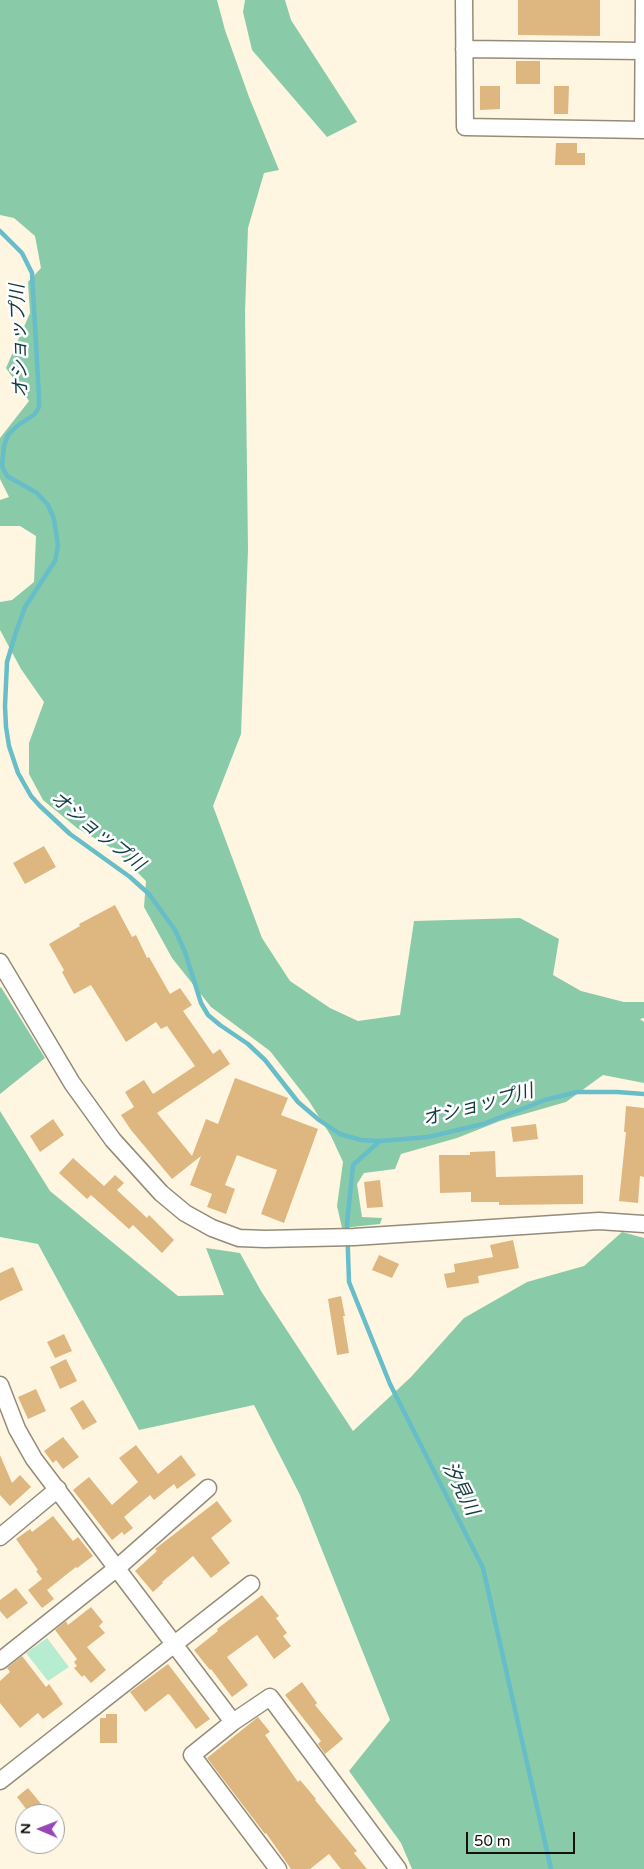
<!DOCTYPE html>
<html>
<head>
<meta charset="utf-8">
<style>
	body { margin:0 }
	#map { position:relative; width:644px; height:1869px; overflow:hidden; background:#fff6e2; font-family:"Varela Round",sans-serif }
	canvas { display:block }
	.north { position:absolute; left:15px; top:1804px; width:50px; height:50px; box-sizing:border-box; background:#fff; border:1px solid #a1a09d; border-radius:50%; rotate:271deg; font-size:14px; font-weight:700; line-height:20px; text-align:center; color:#15120b }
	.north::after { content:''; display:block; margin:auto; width:18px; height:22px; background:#9648b8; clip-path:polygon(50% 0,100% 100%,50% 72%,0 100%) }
	.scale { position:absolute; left:466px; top:1832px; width:109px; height:22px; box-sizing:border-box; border:2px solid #15120b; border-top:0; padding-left:6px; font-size:15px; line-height:18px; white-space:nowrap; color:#15120b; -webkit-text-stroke:4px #fff; paint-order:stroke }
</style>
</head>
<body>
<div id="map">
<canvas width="644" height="1869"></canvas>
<div class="north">N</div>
<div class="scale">50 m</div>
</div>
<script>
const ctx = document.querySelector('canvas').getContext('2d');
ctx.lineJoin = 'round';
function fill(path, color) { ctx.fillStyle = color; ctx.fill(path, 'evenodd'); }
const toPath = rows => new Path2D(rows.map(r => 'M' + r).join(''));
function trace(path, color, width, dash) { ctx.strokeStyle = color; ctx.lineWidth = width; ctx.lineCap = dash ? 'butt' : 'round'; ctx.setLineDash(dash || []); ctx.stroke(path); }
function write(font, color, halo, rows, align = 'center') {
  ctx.font = font + ' "Varela Round","Noto Sans JP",sans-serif'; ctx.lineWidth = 5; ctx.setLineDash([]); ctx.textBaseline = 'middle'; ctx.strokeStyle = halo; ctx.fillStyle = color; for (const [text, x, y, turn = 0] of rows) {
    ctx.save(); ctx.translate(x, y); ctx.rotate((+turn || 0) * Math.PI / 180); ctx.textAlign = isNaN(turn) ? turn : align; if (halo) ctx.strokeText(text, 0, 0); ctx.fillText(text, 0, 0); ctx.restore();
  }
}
fill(toPath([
	[47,1638,69,1667,48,1681,26,1653]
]), '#b6eccf');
fill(toPath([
	[0,0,217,0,225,30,249,97,279,170,264,173,248,228,245,312,248,550,241,734,213,806,262,938,290,981,330,1008,358,1021,400,1015,414,921,520,918,559,939,553,975,581,991,624,1002,644,1002,644,1018,640,1019,644,1022,644,1083,603,1075,566,1102,500,1121,457,1138,401,1154,395,1169,364,1173,357,1184,362,1217,382,1218,380,1224,342,1228,337,1206,343,1162,331,1136,309,1101,270,1051,211,1007,172,958,144,907,146,881,115,850,77,828,43,800,29,774,29,743,44,702,21,669,0,630,0,602,12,600,34,582,36,536,20,526,0,526,0,500,9,497,0,479,0,438,29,401,6,368,30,313,28,282,41,268,35,236,14,218,0,215],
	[245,0,285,0,291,20,357,122,327,137,252,50,243,12],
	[1,987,45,1058,0,1094,0,988],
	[0,1111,50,1191,178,1296,224,1295,206,1248,240,1253,261,1291,353,1431,411,1377,464,1318,527,1282,584,1266,622,1232,644,1238,644,1869,412,1869,401,1843,349,1771,390,1720,300,1495,254,1405,139,1430,38,1244,0,1237]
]), '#89cba8');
trace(toPath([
	[0,231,22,253,32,273,39,397,39,407,35,414,17,426,8,435,4,446,2,466,7,476,37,493,48,505,54,519,58,546,55,561,25,607,16,632,7,662,5,706,6,727,9,746,18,773,31,796,40,806,70,834,130,877,149,894,175,930,185,952,201,1003,208,1015,220,1025,248,1044,265,1060,298,1102,319,1120,340,1134,361,1140,380,1141,428,1137,483,1124,545,1100,577,1092,617,1092,644,1094],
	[380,1141,353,1165,347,1224,349,1282,390,1384,483,1568,551,1869]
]), '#67bdc8', 4.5);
fill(toPath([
	[518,0,600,0,600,36,518,35],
	[516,61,540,61,540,84,516,84],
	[480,86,500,86,500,109,480,110],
	[554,86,569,86,568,114,554,114],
	[556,143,577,143,577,153,585,153,585,165,555,165],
	[44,846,56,867,25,884,13,863],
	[115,905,132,937,136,935,147,958,149,957,170,994,180,988,192,1005,183,1011,213,1054,220,1049,230,1064,157,1113,192,1156,206,1119,218,1124,235,1078,288,1098,281,1115,318,1129,284,1223,261,1214,277,1170,237,1155,225,1185,235,1189,226,1214,207,1207,212,1194,190,1185,201,1156,172,1179,131,1130,121,1115,134,1107,125,1092,144,1080,153,1094,195,1066,167,1026,161,1029,156,1022,126,1042,91,985,74,994,62,972,64,970,49,944,80,926,79,924],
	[626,1106,644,1108,644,1177,640,1176,638,1203,619,1201,626,1132,624,1132],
	[53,1119,64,1135,40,1152,30,1136],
	[536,1124,538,1139,513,1142,511,1127],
	[495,1151,496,1177,583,1175,583,1204,499,1205,499,1202,471,1202,471,1192,440,1193,439,1155,470,1155,470,1152],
	[73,1158,104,1186,115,1175,124,1183,117,1190,147,1218,149,1215,174,1240,162,1253,133,1225,129,1229,91,1195,87,1199,59,1173],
	[380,1180,383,1207,367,1208,364,1182],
	[513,1240,519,1268,478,1276,479,1283,447,1288,444,1274,455,1272,454,1264,493,1257,490,1245],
	[379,1255,399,1264,392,1278,372,1270],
	[13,1267,23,1290,0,1301,0,1273],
	[341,1296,345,1316,343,1316,349,1353,337,1355,328,1299],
	[64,1334,72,1351,55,1358,47,1342],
	[66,1359,77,1381,60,1389,50,1367],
	[36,1389,46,1411,28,1419,18,1397],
	[83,1400,97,1422,83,1430,70,1408],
	[63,1437,79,1457,63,1469,56,1460,53,1463,44,1451],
	[136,1445,158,1474,181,1455,196,1475,177,1489,174,1484,154,1500,150,1495,124,1517,133,1528,124,1535,122,1532,112,1540,73,1490,89,1477,112,1505,138,1482,119,1458],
	[0,1455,12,1483,20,1475,31,1487,10,1506,0,1495],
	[217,1501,232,1521,211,1538,230,1563,211,1578,193,1556,162,1582,163,1583,153,1592,135,1571,157,1551,155,1549],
	[53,1516,73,1541,78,1537,93,1556,77,1568,76,1567,47,1590,54,1599,42,1608,28,1590,42,1579,36,1571,38,1570,16,1539,30,1529,32,1532],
	[16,1588,28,1603,7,1619,0,1611,0,1600],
	[262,1595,279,1616,276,1618,287,1633,283,1636,291,1646,274,1659,257,1635,227,1657,248,1685,232,1697,211,1669,210,1670,194,1650,218,1631,217,1629],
	[91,1607,103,1622,99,1626,105,1633,87,1647,106,1670,91,1683,84,1675,82,1677,74,1668,77,1666,74,1662,77,1659,55,1630,66,1621,68,1625],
	[22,1656,46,1687,49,1684,63,1704,43,1719,38,1713,20,1728,0,1703,0,1681,10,1672,7,1668],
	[168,1664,210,1719,196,1729,170,1695,168,1694,145,1712,130,1692],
	[302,1682,317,1703,315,1705,343,1739,325,1754,318,1744,321,1741,285,1695],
	[106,1714,117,1714,117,1743,100,1743,100,1718,106,1718],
	[258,1717,270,1732,265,1735,298,1782,300,1780,316,1799,315,1800,357,1851,354,1853,367,1869,341,1869,329,1854,310,1869,291,1869,266,1833,265,1834,207,1758],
	[28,1788,42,1805,30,1814,17,1797]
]), '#deb67f');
const minor = toPath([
	[464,0,465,127,644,130],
	[464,49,644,51],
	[643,130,644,0],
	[0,962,72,1083,113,1140,161,1193,185,1213,212,1228,239,1238,265,1239,354,1237,599,1221,644,1224],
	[0,1385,17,1429,34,1459,233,1722],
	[0,1537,58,1489],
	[0,1661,117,1568,208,1488],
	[0,1781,251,1584],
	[278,1869,192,1755,233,1722,270,1697,398,1869]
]);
trace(minor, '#948c79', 19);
trace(minor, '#fff', 16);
write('italic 19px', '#123c41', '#fff', [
	["オショップ川",20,341,-92],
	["オショップ川",97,832,39],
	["オショップ川",478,1106,-15],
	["汐見川",460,1489,63]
]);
</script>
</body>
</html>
